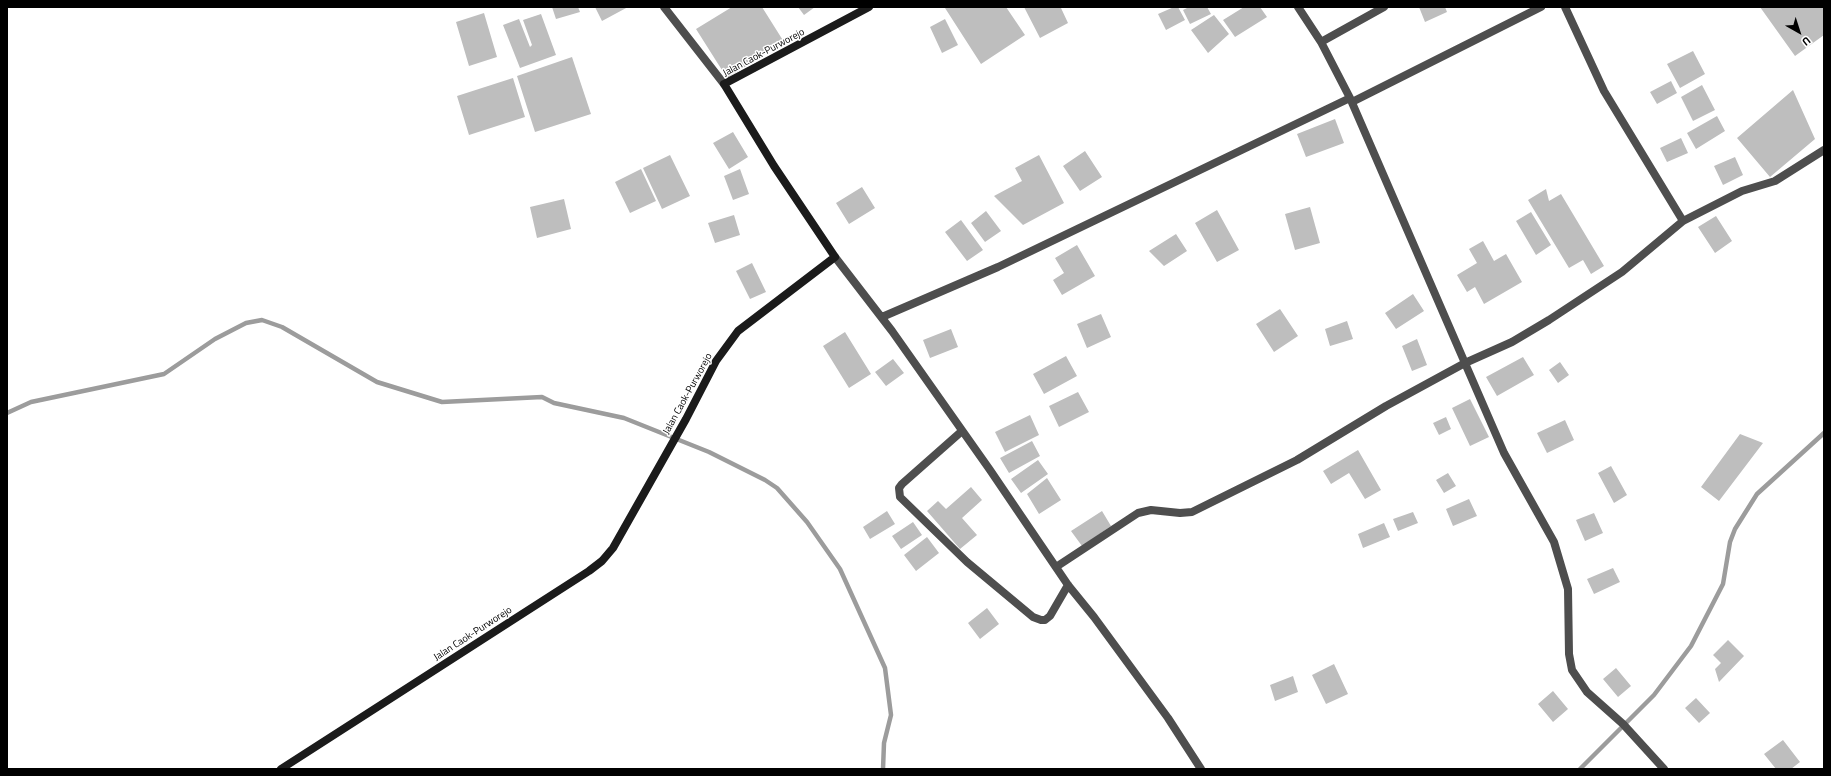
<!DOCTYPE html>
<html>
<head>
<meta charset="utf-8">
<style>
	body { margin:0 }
	#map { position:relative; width:1831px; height:776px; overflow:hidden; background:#fff; font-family:"Titillium Web",sans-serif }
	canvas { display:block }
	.frame { position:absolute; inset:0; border:8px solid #000; pointer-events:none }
	.north { position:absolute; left:1779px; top:12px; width:40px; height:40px; -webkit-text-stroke:3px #fff; paint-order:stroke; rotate:141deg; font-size:11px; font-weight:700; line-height:16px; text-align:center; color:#000 }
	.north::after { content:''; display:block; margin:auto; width:14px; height:18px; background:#000; clip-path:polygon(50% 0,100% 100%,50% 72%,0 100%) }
</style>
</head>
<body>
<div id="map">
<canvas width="1831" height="776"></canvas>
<div class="frame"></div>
<div class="north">U</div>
</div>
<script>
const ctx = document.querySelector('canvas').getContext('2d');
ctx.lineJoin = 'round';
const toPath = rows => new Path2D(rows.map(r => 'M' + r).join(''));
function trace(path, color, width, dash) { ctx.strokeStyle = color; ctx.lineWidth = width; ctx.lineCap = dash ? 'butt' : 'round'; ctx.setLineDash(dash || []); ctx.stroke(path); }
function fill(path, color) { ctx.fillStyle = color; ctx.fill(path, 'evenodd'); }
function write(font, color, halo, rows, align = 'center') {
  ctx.font = font + ' "Titillium Web",sans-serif'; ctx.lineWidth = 3; ctx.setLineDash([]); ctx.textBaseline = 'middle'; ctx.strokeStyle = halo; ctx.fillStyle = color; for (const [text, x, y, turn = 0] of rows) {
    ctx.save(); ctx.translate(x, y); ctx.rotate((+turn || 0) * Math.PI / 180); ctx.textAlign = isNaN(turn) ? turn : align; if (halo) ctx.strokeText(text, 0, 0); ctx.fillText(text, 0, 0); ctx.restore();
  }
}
trace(toPath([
	[7,413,31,402,164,374,215,339,246,323,262,320,282,327,377,382,442,402,542,397,554,403,624,418,709,452,765,480,777,488,807,522,840,569,885,668,891,715,884,743,883,769],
	[1580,769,1654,695,1691,646,1723,584,1730,542,1735,529,1757,494,1824,433]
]), '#9c9c9c', 4.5);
fill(toPath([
	[552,7,578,7,580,12,556,19],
	[595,7,628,7,602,21],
	[732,7,762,7,784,42,727,78,696,29],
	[798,7,815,7,804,15],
	[946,7,1006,7,1025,35,981,64,945,8],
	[1024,7,1063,7,1061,8,1068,23,1040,38],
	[1174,7,1178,7,1185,20,1166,30,1158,14],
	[1189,7,1207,7,1211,14,1190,24,1183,10],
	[1244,7,1260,7,1267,17,1235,37,1223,20],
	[1419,7,1445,7,1447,12,1425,22],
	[1760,7,1824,7,1824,35,1795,56],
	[484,13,497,57,469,66,456,22],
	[541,14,556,55,520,68,503,25,519,19,530,47,532,45,523,20],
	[1214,15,1229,34,1208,53,1191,30],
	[945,19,958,45,942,53,930,27],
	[1693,51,1705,74,1680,88,1667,64],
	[572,57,591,114,535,132,517,76],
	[513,78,525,117,469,135,457,96],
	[1671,81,1677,93,1657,104,1650,92],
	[1702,85,1715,110,1693,121,1681,97],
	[1793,90,1815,139,1770,177,1737,138],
	[1717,116,1725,131,1696,149,1687,133],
	[1335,119,1344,143,1306,157,1297,134],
	[733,132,748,157,729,169,713,143],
	[1681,138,1688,153,1667,162,1660,148],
	[1085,151,1102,177,1080,191,1063,166],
	[670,155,690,196,662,209,643,168],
	[1039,155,1064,203,1023,225,994,196,1022,181,1015,168],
	[1735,157,1743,175,1723,185,1714,166],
	[641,169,656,201,630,213,615,182],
	[740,169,749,194,733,200,724,176],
	[862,187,875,208,849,224,836,203],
	[1546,189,1549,201,1561,194,1604,266,1591,274,1583,260,1569,268,1528,200],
	[564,199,571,229,537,238,530,207],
	[1310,207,1320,243,1295,250,1285,214],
	[1217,210,1239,250,1217,262,1195,223],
	[986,211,1001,231,985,242,971,223],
	[1531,212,1551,245,1536,255,1516,221],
	[734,215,740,235,715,243,708,223],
	[1716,216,1732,241,1715,253,1698,227],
	[961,220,983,250,967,261,945,232],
	[1176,234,1187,251,1164,266,1149,251],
	[1483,241,1494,261,1506,254,1522,282,1484,304,1475,287,1467,292,1457,275,1477,263,1469,249],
	[1077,245,1095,276,1062,295,1053,280,1064,273,1055,258],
	[752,263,766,292,750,299,736,271],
	[1413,294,1424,311,1396,329,1385,313],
	[1280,309,1298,336,1274,352,1256,324],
	[1101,314,1111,337,1087,348,1077,324],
	[1347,321,1353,339,1330,346,1325,329],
	[951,329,958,347,930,358,923,340],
	[845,332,871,374,849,388,823,346],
	[1417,339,1427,365,1412,371,1402,346],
	[1066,356,1077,376,1044,394,1033,374],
	[1523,357,1534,375,1497,396,1486,377],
	[893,359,904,373,886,386,875,372],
	[1560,362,1569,375,1558,383,1549,370],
	[1078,392,1089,412,1059,427,1049,406],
	[1470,399,1489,437,1470,446,1452,408],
	[1030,415,1039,435,1005,452,995,432],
	[1446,417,1451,429,1439,435,1433,423],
	[1565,420,1574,440,1547,453,1537,433],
	[1740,434,1763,443,1719,501,1701,487],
	[1032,441,1040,456,1009,473,1000,458],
	[1358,450,1381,490,1365,499,1349,473,1331,484,1323,471],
	[1038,460,1048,474,1021,493,1011,479],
	[1611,466,1627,495,1614,503,1598,473],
	[1448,473,1456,486,1444,493,1436,480],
	[1047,478,1061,500,1039,514,1027,494],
	[971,487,982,500,962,518,977,535,960,549,927,511,938,501,946,509],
	[1469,499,1477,516,1453,526,1446,509],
	[887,511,895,524,870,539,863,527],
	[1102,511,1111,526,1082,546,1071,531],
	[1413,512,1418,523,1398,531,1393,519],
	[1594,513,1603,533,1585,541,1576,520],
	[913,522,922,535,901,549,892,536],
	[1384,523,1390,537,1363,548,1358,534],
	[927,537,939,553,916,571,904,555],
	[1613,568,1620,582,1594,594,1587,579],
	[987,608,999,624,980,639,968,623],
	[1728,640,1744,656,1719,682,1715,669,1721,663,1713,655],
	[1334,664,1348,694,1326,704,1312,675],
	[1616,668,1631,686,1618,697,1603,679],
	[1293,676,1298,692,1275,701,1270,685],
	[1553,691,1568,709,1553,722,1538,704],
	[1696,698,1710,713,1699,723,1685,708],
	[1783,740,1800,762,1791,769,1776,769,1764,754]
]), '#bebebe');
trace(toPath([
	[664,7,724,84],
	[1298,7,1321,42,1350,98,1504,453,1554,542,1568,589,1569,654,1572,670,1587,692,1623,724,1664,769],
	[1565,7,1604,91,1683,221],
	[1321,42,1384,7],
	[1352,102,1541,7],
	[835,257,892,331,990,470,1068,585,1094,617,1168,718,1201,769],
	[882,317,998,267,1350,98],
	[962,431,902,484,899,488,900,497,967,562,1033,617,1041,620,1045,620,1050,616,1068,585],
	[1056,567,1138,513,1151,510,1180,513,1192,512,1297,460,1386,406,1465,363,1512,342,1549,320,1622,272,1683,221,1742,191,1775,181,1824,150]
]), '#4e4e4e', 8);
trace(toPath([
	[281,769,589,571,602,561,613,548,686,419,716,361,738,331,835,257,774,166,724,84,869,7]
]), '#1b1b1b', 8);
write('10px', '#000', '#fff', [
	["Jalan Caok-Purworejo",764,53,-28],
	["Jalan Caok-Purworejo",688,394,-61],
	["Jalan Caok-Purworejo",473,634,-33]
]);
</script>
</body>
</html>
